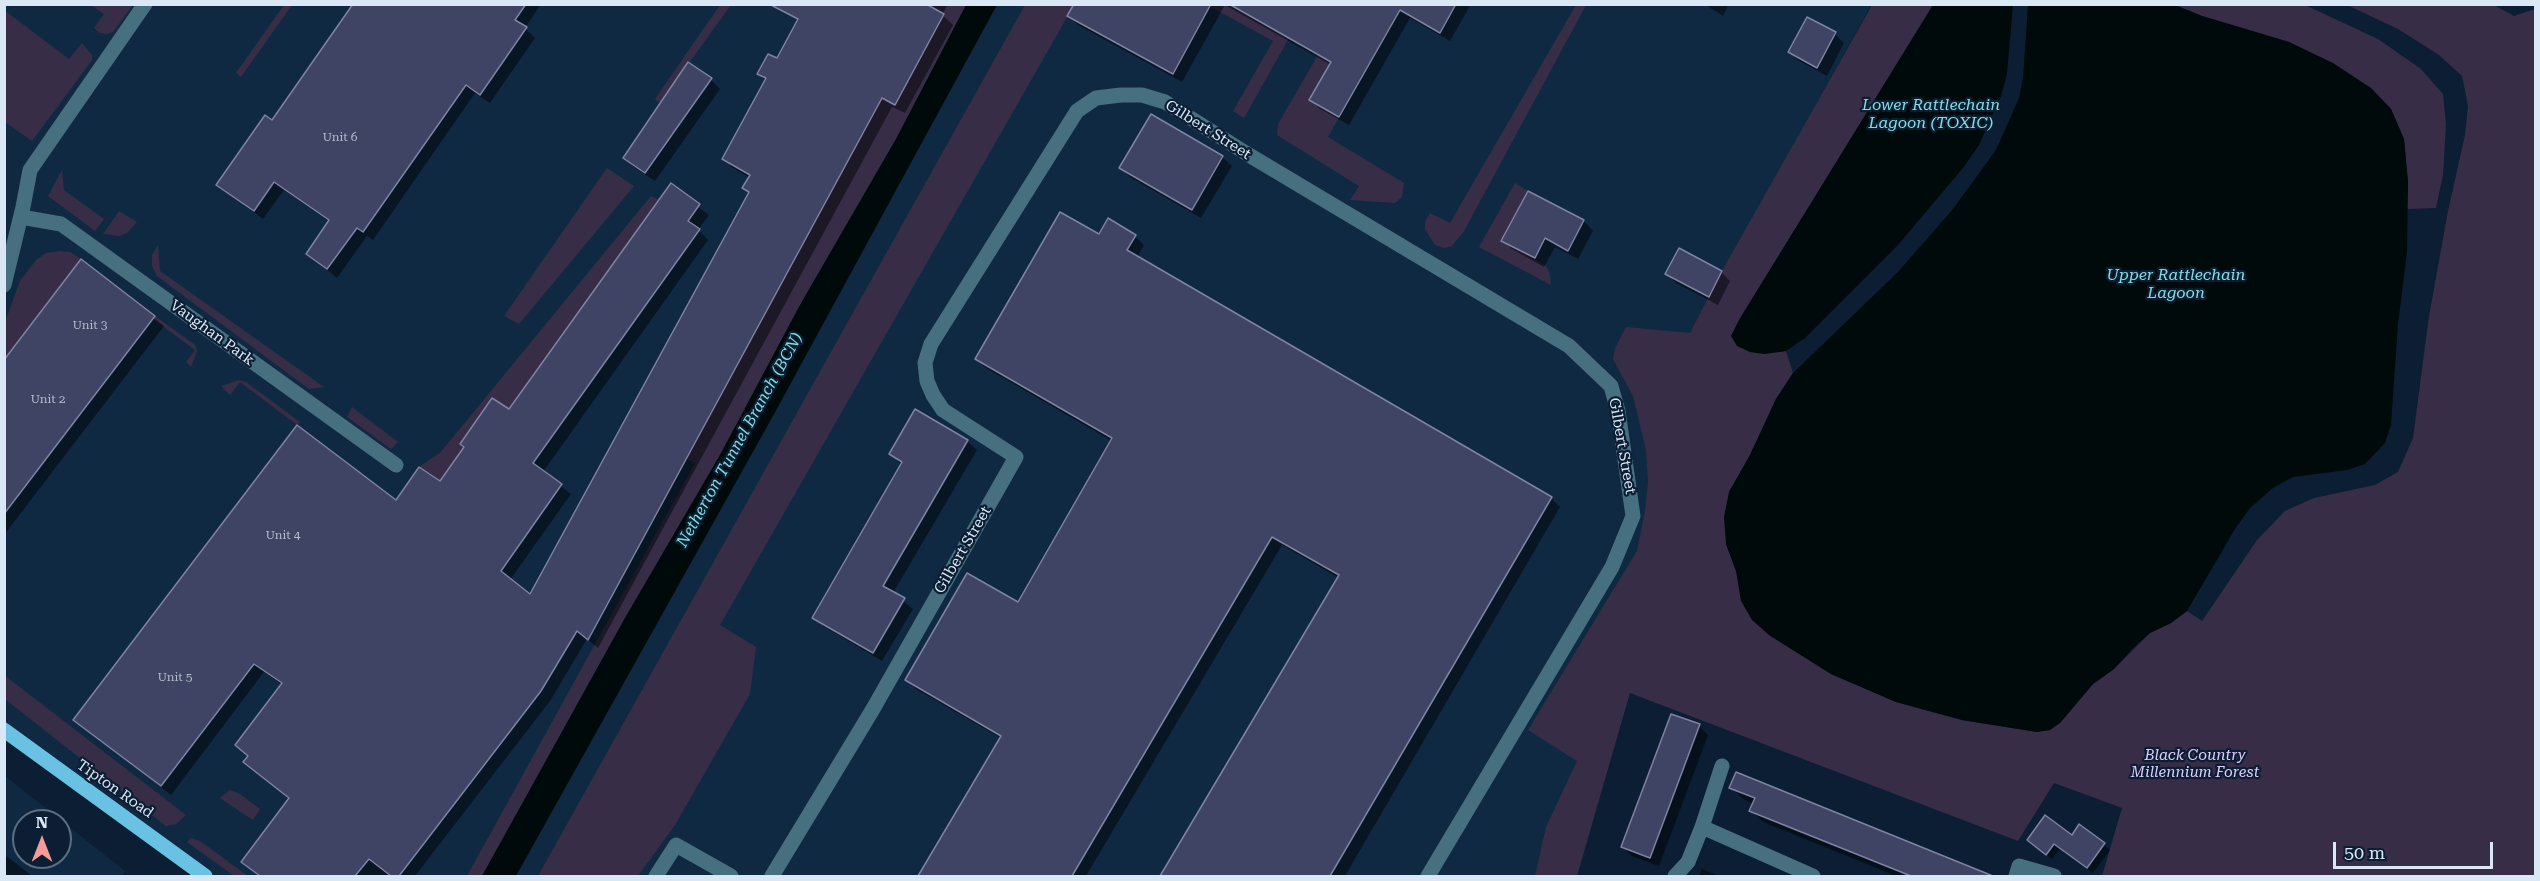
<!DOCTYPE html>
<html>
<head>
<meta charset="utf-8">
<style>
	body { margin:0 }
	#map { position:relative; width:2540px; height:881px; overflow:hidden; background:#0b1e33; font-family:"Roboto Serif",serif }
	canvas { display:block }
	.frame { position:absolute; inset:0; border:6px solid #dae7f5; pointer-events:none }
	.north { position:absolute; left:12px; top:809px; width:60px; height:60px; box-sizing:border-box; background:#0b1e33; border:2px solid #5e6e81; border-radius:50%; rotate:0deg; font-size:16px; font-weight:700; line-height:24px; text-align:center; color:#dae7f5 }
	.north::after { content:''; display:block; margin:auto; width:21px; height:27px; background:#f59b97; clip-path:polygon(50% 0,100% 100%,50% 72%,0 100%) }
	.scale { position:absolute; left:2333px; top:842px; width:160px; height:27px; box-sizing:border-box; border:3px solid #dae7f5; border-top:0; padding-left:8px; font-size:18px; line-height:21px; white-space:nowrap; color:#dae7f5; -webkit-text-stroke:4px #0b1e33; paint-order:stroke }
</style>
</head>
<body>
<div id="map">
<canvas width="2540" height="881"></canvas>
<div class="frame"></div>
<div class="north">N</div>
<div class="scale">50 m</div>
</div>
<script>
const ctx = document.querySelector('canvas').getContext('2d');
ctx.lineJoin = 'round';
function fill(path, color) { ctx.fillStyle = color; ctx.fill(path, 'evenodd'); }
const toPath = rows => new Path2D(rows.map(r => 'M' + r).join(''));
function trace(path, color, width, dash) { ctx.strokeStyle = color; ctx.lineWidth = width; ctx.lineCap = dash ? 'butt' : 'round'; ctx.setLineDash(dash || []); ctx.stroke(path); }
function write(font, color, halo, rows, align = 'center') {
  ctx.font = font + ' "Roboto Serif",serif'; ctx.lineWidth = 4.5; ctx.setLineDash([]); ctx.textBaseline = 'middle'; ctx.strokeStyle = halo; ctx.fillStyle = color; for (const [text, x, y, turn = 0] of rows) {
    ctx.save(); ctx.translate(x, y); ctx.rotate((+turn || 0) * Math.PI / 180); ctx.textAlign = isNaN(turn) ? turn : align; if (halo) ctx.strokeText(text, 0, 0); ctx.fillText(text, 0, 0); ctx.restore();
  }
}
fill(toPath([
	[4,5,1871,5,1690,333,1658,471,1554,876,205,876,5,730],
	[4,775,125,871,122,876,5,876],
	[24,821,60,821,60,857,24,857]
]), '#102943');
fill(toPath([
	[91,5,133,5,113,32,106,34,100,33,94,28,104,14],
	[284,5,292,5,241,77,236,73],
	[720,5,731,5,660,103,655,99],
	[933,5,966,5,896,139,800,305,720,455,625,618,482,876,467,876,695,463,687,459,882,98,895,105,944,15,932,7],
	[1025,5,1074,5,720,625,756,647,750,694,675,825,638,876,538,876],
	[1188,5,1229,5,1289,38,1244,118,1233,111,1273,41,1211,7,1206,14],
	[1576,5,1586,5,1464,231,1452,246,1444,248,1435,245,1425,229,1425,222,1430,213,1450,223],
	[1872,5,1933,5,1739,320,1764,354,1786,351,1793,373,1776,399,1750,455,1729,492,1726,544,1736,571,1769,635,1831,674,1896,702,1962,720,2037,732,2060,723,2093,684,2114,669,2150,633,2171,623,2187,611,2202,621,2257,540,2285,511,2314,498,2375,485,2398,472,2413,438,2429,316,2448,211,2465,135,2468,106,2462,76,2439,55,2398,29,2347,5,2494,5,2514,16,2535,9,2535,876,2102,876,2122,808,2054,783,2018,841,1630,693,1577,876,1535,876,1546,827,1577,761,1528,730,1637,551,1645,511,1648,482,1646,450,1633,396,1613,359,1615,348,1626,327,1690,333,1722,271],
	[2175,5,2305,5,2378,39,2421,69,2443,94,2446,124,2443,175,2436,208,2407,209,2408,182,2404,139,2391,109,2371,88,2289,42,2202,16],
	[4,10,69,59,82,43,92,55,92,60,32,141,5,122],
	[1318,55,1331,62,1309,100,1339,117,1328,137,1404,183,1402,197,1395,203,1350,200,1359,186,1277,135,1278,124],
	[607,168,634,186,519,324,504,316],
	[62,170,64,190,104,219,95,231,48,196],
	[1515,183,1528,191,1501,240,1546,266,1550,274,1551,285,1479,247],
	[651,196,659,200,509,409,492,398,460,444,477,455,465,471,453,462,440,481,419,467,440,453],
	[119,211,137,222,127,233,120,236,103,234],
	[158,245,160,271,324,387,309,389,157,276,152,266,152,255],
	[60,251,70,252,81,259,5,360,5,322,20,281,36,260,46,253],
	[155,316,195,345,197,351,191,367,186,362,195,350,153,319],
	[239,380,246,382,300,422,297,425,240,382,230,395,221,386],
	[352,407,398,442,391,449,347,417],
	[4,675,186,815,176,824,166,826,5,699],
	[230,790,240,794,260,809,253,820,220,798],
	[191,838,200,841,248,876,234,876,187,842]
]), '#382d46');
fill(toPath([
	[966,5,997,5,773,416,516,876,482,876,625,618,720,455,800,305,896,139],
	[1933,5,2013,5,2007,74,2001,96,1979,145,1963,168,1897,246,1805,338,1786,351,1764,354,1750,352,1737,346,1731,336,1739,320],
	[2028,5,2175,5,2202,16,2289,42,2333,63,2371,88,2391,109,2404,139,2408,182,2407,252,2398,324,2391,425,2385,443,2365,464,2347,470,2293,477,2273,488,2250,508,2235,529,2187,611,2171,623,2150,633,2133,648,2114,669,2093,684,2060,723,2050,730,2037,732,1962,720,1896,702,1831,674,1769,635,1752,620,1741,601,1736,571,1726,544,1724,517,1729,492,1750,455,1776,399,1793,373,1898,272,1953,209,1996,150,2019,98,2023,78]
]), '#000a0a');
fill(toPath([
	[355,4,541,4,525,28,535,38,490,103,475,93,373,240,367,236,337,278,308,254,330,222,284,190,263,219,218,185,272,122],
	[797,4,948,4,942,15,953,25,905,113,892,107,598,648,587,639,550,701,415,876,259,876,243,862,290,799,245,762,249,757,237,745,282,685,264,672,171,795,75,720,396,502,440,483,510,411,671,186,709,215,698,230,708,240,543,472,571,494,510,580,531,596,750,194,744,188,750,178,733,168,724,159,767,81,759,74,778,60,799,21,792,14],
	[1075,4,1471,4,1450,41,1410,18,1349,125,1320,109,1311,100,1331,65,1225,5,1182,82,1078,25,1069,16],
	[1704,4,1729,4,1723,16],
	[1808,19,1835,34,1844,43,1827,76,1799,61,1789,52],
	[711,80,720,89,655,181,634,167,625,158],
	[1152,116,1222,157,1232,166,1201,218,1130,177,1121,168],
	[1529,193,1584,221,1593,231,1578,259,1555,247,1544,267,1512,249,1503,240],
	[1099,236,1135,236,1144,245,1137,258,1551,498,1560,507,1345,876,1161,876,1339,578,1282,545,1086,876,920,876,1001,738,916,689,907,680,1018,604,1112,441,986,368,976,358],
	[81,262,164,326,4,535,4,362],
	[1721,272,1730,281,1718,305,1676,283,1667,274],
	[915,411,967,441,977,450,893,593,913,609,882,661,823,626,814,617,902,465,891,454],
	[1699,726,1708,735,1659,866,1632,856,1623,847],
	[1731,787,1984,874,1987,876,1896,876,1763,822,1751,810,1754,804,1743,799],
	[2080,826,2110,850,2093,873,2060,849,2052,859,2029,840,2072,837],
	[4,854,32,876,4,876],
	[1702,869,1719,876,1731,876,1699,876]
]), '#0007');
const building = toPath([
	[353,4,526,4,515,20,527,27,480,95,466,85,363,232,357,228,327,269,306,254,329,220,274,182,254,211,216,185,265,115,272,120,353,4],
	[769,4,926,4,944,14,895,105,882,98,588,640,577,631,541,691,399,876,391,876,369,859,355,876,260,876,241,862,289,798,243,762,248,756,235,745,282,683,254,664,161,786,73,720,297,425,396,500,419,467,440,481,464,447,460,444,492,398,509,409,671,183,700,204,688,221,700,229,533,463,562,484,501,571,530,594,749,192,742,188,750,175,722,159,766,78,757,74,768,54,777,58,798,19,769,4],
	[1074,4,1211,4,1173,74,1067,16,1074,4],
	[1229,4,1456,4,1440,33,1400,10,1339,117,1309,100,1331,62,1229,4],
	[1807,17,1836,32,1817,68,1788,52,1807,17],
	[688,62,712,78,645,173,623,158,688,62],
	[1151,114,1223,156,1192,210,1119,168,1151,114],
	[1528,191,1584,220,1568,251,1545,238,1535,258,1501,241,1528,191],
	[1060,212,1099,234,1108,218,1136,235,1127,250,1552,497,1330,876,1160,876,1339,575,1272,537,1072,876,918,876,1001,736,905,680,967,573,1018,602,1112,438,975,359,1060,212],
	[1679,248,1722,271,1709,297,1665,274,1679,248],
	[81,259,155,316,4,514,4,360,81,259],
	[915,409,968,440,883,586,905,598,873,653,812,618,902,462,889,454,915,409],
	[1671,714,1700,724,1650,858,1621,847,1671,714],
	[1736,772,1993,876,1911,876,1749,811,1755,798,1729,788,1736,772],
	[2045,815,2072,835,2079,824,2105,843,2087,868,2054,844,2046,855,2027,840,2045,815]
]);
fill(building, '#3f4364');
trace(building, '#7e83a2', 1.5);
trace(toPath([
	[21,217,61,224,396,465],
	[4,285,23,207,30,170,145,4],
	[1702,827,1813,876],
	[656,876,676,845,731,876],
	[772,876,873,709,1016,457,943,410,933,395,927,381,925,363,931,344,1077,111,1096,98,1121,95,1142,95,1165,102,1249,155,1569,346,1611,386,1618,411,1633,516,1612,567,1428,876],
	[1675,876,1688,862,1702,827,1722,766],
	[2016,876,2019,866,2054,876]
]), '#466f7f', 15);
trace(toPath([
	[4,730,205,876]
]), '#69c2e4', 15);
write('12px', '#b3bed1', null, [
	["Unit 6",340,137],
	["Unit 3",90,325],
	["Unit 2",48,399],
	["Unit 4",283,535],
	["Unit 5",175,677]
]);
write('15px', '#dae7f5', '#0b1e33', [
	["Gilbert Street",1208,130,32],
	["Vaughan Park",212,333,36],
	["Gilbert Street",1622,446,80],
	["Gilbert Street",963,550,-60],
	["Tipton Road",115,789,35]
]);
write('italic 15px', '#e0ccfc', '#0b1e33', [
	["Black Country",2195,756],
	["Millennium Forest",2195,773]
]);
write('italic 16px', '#84dee1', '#0b1e33', [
	["Lower Rattlechain",1931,105],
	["Lagoon (TOXIC)",1931,123],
	["Upper Rattlechain",2176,275],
	["Lagoon",2176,293],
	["Netherton Tunnel Branch (BCN)",740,440,-61]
]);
</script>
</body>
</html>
